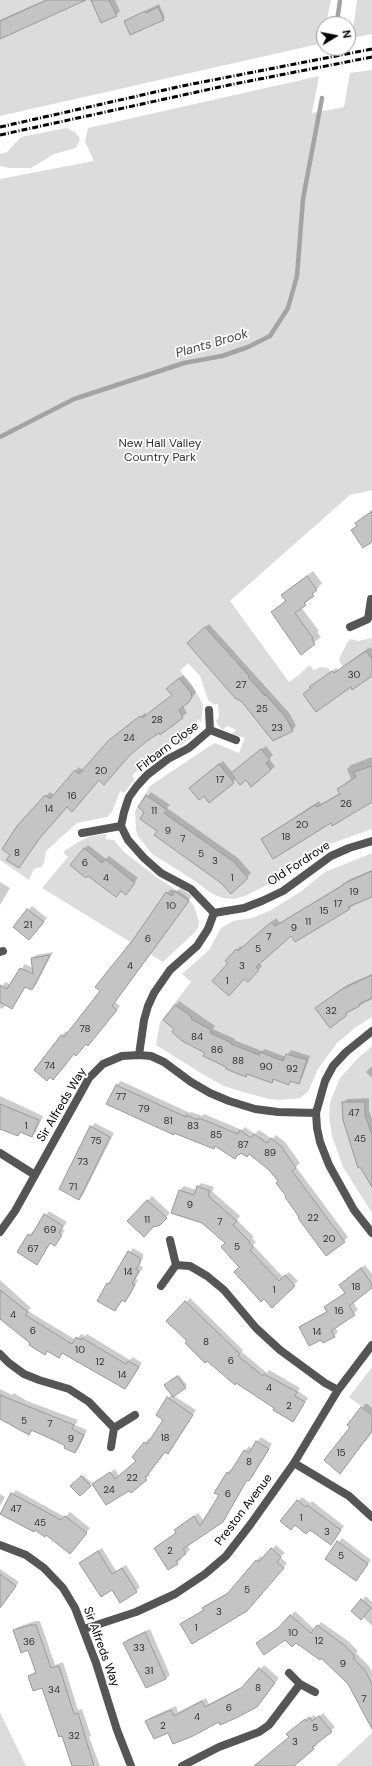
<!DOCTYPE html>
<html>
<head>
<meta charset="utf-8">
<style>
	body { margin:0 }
	#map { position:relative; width:372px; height:1766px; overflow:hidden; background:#fff; font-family:"DM Sans",sans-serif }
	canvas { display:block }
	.north { position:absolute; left:316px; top:16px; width:40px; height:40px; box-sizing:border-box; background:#fff; border:1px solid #999; border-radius:50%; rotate:80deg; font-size:11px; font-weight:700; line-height:16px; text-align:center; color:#000 }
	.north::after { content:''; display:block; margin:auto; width:14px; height:18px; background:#000; clip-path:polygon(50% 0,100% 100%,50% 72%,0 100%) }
</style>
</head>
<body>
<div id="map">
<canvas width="372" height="1766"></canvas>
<div class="north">N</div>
</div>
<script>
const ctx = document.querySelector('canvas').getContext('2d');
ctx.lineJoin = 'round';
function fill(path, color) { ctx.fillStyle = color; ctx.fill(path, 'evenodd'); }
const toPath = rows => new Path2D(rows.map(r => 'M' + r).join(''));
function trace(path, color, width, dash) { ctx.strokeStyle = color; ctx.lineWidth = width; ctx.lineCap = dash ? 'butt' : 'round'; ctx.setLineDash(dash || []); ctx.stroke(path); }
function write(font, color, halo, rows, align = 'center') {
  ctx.font = font + ' "DM Sans",sans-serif'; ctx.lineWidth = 3.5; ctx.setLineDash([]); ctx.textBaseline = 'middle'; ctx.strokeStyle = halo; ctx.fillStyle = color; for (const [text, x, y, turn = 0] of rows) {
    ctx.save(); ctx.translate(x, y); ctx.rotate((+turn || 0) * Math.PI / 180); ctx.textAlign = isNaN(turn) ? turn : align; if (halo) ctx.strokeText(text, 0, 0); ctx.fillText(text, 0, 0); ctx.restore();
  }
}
fill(toPath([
	[0,0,331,0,326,24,324,24,323,43,0,116],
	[357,0,372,0,372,34,352,38],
	[372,70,372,490,350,495,230,601,289,682,300,674,309,665,314,670,320,667,328,668,335,675,344,668,339,661,340,657,348,641,351,639,358,641,372,638,372,829,324,846,309,855,286,874,269,884,245,896,234,899,222,898,211,893,192,879,152,854,138,836,136,830,135,811,150,786,211,745,215,743,239,753,245,738,232,734,236,730,232,728,227,726,223,730,218,725,216,721,219,717,218,704,213,704,208,700,200,676,188,663,180,671,191,683,203,705,201,722,198,719,193,730,188,734,191,738,180,746,177,743,166,748,157,754,160,758,152,763,149,759,141,766,132,776,135,779,124,793,120,791,112,812,107,817,77,823,46,851,44,863,41,867,34,869,29,880,0,860,0,179,94,161,85,142,88,128,319,76,312,113,344,107,350,73],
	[66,128,75,132,80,139,76,148,54,154,31,168,10,168,0,166,0,154,7,152,21,137],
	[107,834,105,839,114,840,124,852,158,878,186,896,194,906,199,922,198,928,194,933,163,962,42,888,68,857,63,852,80,841,91,836],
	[372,853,372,1017,356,1027,337,1043,318,1069,308,1092,300,1098,281,1100,269,1099,243,1092,224,1086,204,1075,156,1045,160,1022,191,982,182,974,209,950,221,928,233,921,252,918,271,910,300,892,325,872],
	[372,1046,372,1213,343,1167,332,1136,329,1115,330,1102,340,1078,358,1058],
	[372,1367,372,1414,349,1397],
	[0,1712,26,1766,0,1766],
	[372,1733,372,1766,336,1766]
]), '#dcdcdc');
fill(toPath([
	[45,0,76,0,0,38,0,20],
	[92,0,115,0,120,11,116,15],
	[159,4,165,17,163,19,125,21],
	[313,571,322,583,310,597,311,598,301,607,319,631,317,632,321,637,301,653,272,612,286,600,283,595,289,589],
	[209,624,290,714,296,726,292,730,243,702,192,639],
	[370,647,372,650,372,675,311,687,336,668,338,670],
	[183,675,195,690,196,693,183,706,187,713,160,734,159,732,146,740,67,806,43,834,19,867,11,854,18,827,50,792,54,795,79,767,84,771,115,737,145,713,147,715,172,695,172,685],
	[266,746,273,755,269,759,275,766,271,770,246,779,237,778,233,782,194,784,223,761,233,773],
	[372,757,372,791,331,822,262,839,319,801,321,804,340,793,338,789,351,779,347,769,351,765],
	[151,792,170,805,167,808,238,858,251,873,231,893,139,807],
	[88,845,106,859,109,856,138,878,129,889,121,890,84,849],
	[372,870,372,896,353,905,349,909,291,934,259,963,262,966,252,977,229,963,240,946,243,948,276,918,280,923,344,884,348,880],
	[0,882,10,888,0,905],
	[180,888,192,896,115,1002,120,1006,92,1040,86,1043,50,1076,35,1070,62,1035,66,1031,68,1033,102,991,136,937,167,893,171,889,176,892],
	[32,906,47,918,33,935,14,927],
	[53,952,36,985,32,989,26,986,12,1007,7,1004,2,1009,0,1008,0,989,2,986,6,982,11,985,25,964,33,968,32,959,36,955],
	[372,974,372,999,350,1010,346,1015,316,1008,347,985],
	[179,1001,215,1026,213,1029,235,1039,234,1040,262,1051,265,1049,286,1057,291,1050,310,1056,302,1078,298,1083,292,1080,288,1083,275,1079,272,1082,248,1073,246,1076,206,1053,164,1020],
	[372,1066,372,1078,366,1072],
	[121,1081,190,1113,191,1112,202,1116,204,1114,242,1130,245,1127,255,1134,259,1130,272,1139,276,1135,285,1142,300,1163,296,1167,348,1237,344,1241,287,1196,270,1169,250,1153,247,1156,241,1152,216,1145,213,1148,155,1126,116,1085],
	[0,1096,43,1116,36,1132,32,1136,21,1132,18,1135,0,1127],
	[369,1098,369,1110,372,1119,372,1186,343,1103,347,1099],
	[95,1123,114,1133,83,1195,79,1199,91,1127],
	[201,1183,214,1187,212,1191,240,1216,237,1220,254,1237,252,1238,256,1242,253,1245,283,1277,289,1272,298,1281,272,1306,240,1267,227,1243,180,1190,184,1186,196,1190],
	[152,1196,170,1213,159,1225,129,1221],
	[49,1211,67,1222,62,1229,65,1230,55,1244,51,1242,37,1263,18,1252,29,1235,33,1231,35,1232],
	[133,1248,143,1254,143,1258,139,1265,143,1267,136,1279,138,1280,129,1297,125,1301,123,1300,115,1310,108,1284],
	[365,1265,372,1274,372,1287,353,1302,358,1310,335,1327,338,1332,334,1336,322,1338,301,1327,305,1323,327,1311,325,1307,346,1292,340,1285],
	[0,1280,31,1308,28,1311,76,1340,81,1334,85,1336,87,1334,130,1360,133,1357,142,1363,129,1384,125,1388,63,1352,59,1357,48,1350,45,1353,31,1343,0,1318],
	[190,1298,243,1350,242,1352,267,1373,269,1370,300,1388,298,1391,308,1398,293,1420,189,1340,168,1321],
	[179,1375,187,1385,174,1396,196,1410,172,1448,168,1452,166,1451,149,1473,150,1475,131,1492,129,1490,94,1484,115,1469,119,1476,138,1461,133,1457,149,1438,151,1440,164,1420,168,1398,172,1394,167,1384],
	[0,1389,12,1395,14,1393,27,1401,78,1420,75,1425,87,1430,79,1448,75,1452,66,1446,33,1430,29,1434,0,1417],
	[366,1403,372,1408,372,1433,340,1472,351,1427,349,1425],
	[261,1437,272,1444,253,1476,249,1480,249,1476,187,1545,190,1550,181,1557,182,1559,169,1569,155,1548,177,1532,175,1530,179,1526,198,1513,204,1521,220,1495,227,1473,231,1469,233,1470,245,1451,249,1446,252,1449],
	[83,1475,92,1483,80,1495,72,1486],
	[16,1490,65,1517,70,1512,90,1528,70,1553,47,1534,1,1513,12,1494],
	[0,1494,5,1497,0,1506],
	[302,1497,310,1503,312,1501,344,1526,334,1540,310,1529,298,1501],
	[342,1538,371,1560,356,1580,326,1559],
	[276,1545,285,1553,280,1557,287,1563,251,1606,182,1624,204,1609,207,1604,231,1591,257,1560,261,1556,264,1558],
	[102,1548,116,1571,126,1565,140,1587,136,1591,112,1589,81,1563],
	[0,1569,19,1582,7,1599,0,1601],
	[366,1596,372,1602,372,1626,363,1617,352,1611],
	[295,1611,315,1630,321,1622,348,1641,358,1651,356,1653,369,1666,372,1672,372,1713,349,1684,322,1657,296,1641,285,1639,257,1643,282,1625],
	[35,1621,40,1621,55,1665,63,1662,78,1710,82,1709,91,1736,89,1737,100,1766,73,1766,43,1687,29,1676,36,1671,29,1649,14,1631,18,1627],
	[150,1629,170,1675,166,1679,124,1643,128,1639],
	[264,1665,279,1678,261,1702,219,1721,169,1732,147,1721,151,1717,176,1706,178,1712,206,1698,209,1704,246,1685],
	[323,1713,335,1727,316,1743,317,1745,313,1749,293,1766,290,1737,292,1731,309,1716,311,1717,314,1715,317,1718]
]), '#0003');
trace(toPath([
	[337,22,340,0],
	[0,437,74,399,184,363,222,356,248,347,270,336,288,308,297,276,303,199,322,98]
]), '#a3a3a3', 4.5);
const building = toPath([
	[47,0,86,0,0,39,0,21,47,0],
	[91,0,109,0,117,16,101,23,91,0],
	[158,7,164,20,130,35,124,21,145,11,146,13,158,7],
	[372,511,372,542,363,548,351,530,357,526,355,523,372,511],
	[307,576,317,590,312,594,314,596,304,603,306,605,295,613,313,638,312,639,315,644,301,655,271,612,286,601,281,595,307,576],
	[205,627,249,676,248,677,265,696,266,695,286,718,293,731,273,741,242,702,235,698,201,659,187,643,205,627],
	[366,651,372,659,372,676,352,690,351,687,316,712,303,694,311,688,309,687,332,671,334,673,366,651],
	[179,678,192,694,191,695,192,697,189,702,179,710,183,718,160,735,159,733,147,741,130,755,104,785,99,780,72,812,67,807,39,839,19,868,6,860,10,855,2,849,17,826,45,795,50,799,75,770,79,774,109,740,140,716,142,718,172,695,166,689,179,678],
	[261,749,270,760,266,763,271,770,251,787,246,780,240,785,231,773,261,749],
	[219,764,234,783,209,803,204,796,199,800,189,788,219,764],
	[372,766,372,802,332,826,331,823,273,859,261,839,315,805,317,807,340,794,337,789,356,777,354,772,372,766],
	[146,795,167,810,164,813,234,862,248,878,231,894,221,883,154,835,157,831,140,819,144,812,138,807,146,795],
	[84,848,102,863,105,859,135,883,126,895,121,891,116,897,88,876,86,878,70,865,84,848],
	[372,871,372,897,348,907,350,909,295,942,291,936,256,967,259,970,248,982,244,979,229,996,212,981,228,963,225,961,236,949,238,951,271,922,275,926,343,885,343,884,372,871],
	[175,891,189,901,112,1006,117,1010,88,1046,86,1044,76,1056,74,1054,53,1080,50,1077,47,1081,34,1070,61,1035,64,1037,100,991,95,987,135,937,166,892,172,896,175,891],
	[27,909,44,922,29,940,13,927,27,909],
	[50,955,32,990,25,987,12,1009,0,1002,0,985,7,989,20,968,33,974,31,958,50,955],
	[372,975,372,998,359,1004,360,1006,346,1013,346,1016,330,1028,315,1008,342,989,372,975],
	[175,1005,192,1017,191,1019,211,1030,210,1033,232,1043,231,1044,259,1055,260,1052,283,1061,286,1054,307,1060,299,1084,290,1081,289,1085,273,1079,272,1083,247,1074,246,1077,226,1069,226,1067,203,1056,205,1053,182,1041,172,1032,174,1029,163,1020,175,1005],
	[116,1085,186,1117,186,1115,198,1120,199,1118,238,1134,240,1130,251,1138,254,1134,267,1143,271,1138,281,1146,296,1168,292,1171,345,1242,326,1256,298,1218,299,1217,285,1197,286,1196,276,1183,278,1181,269,1170,249,1154,247,1157,241,1153,239,1155,238,1154,235,1159,215,1146,214,1149,174,1133,174,1135,106,1104,116,1085],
	[342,1102,365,1102,365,1115,372,1135,372,1187,360,1167,358,1168,343,1120,342,1102],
	[0,1104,39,1120,32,1137,20,1132,18,1136,0,1129,0,1104],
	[90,1126,110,1137,79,1200,59,1189,90,1126],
	[197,1186,210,1191,208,1196,237,1221,233,1225,250,1242,249,1243,253,1247,250,1250,279,1281,285,1275,295,1286,272,1308,264,1299,261,1302,234,1272,239,1267,221,1247,225,1243,202,1223,171,1213,179,1190,194,1195,197,1186],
	[147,1200,167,1218,159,1226,158,1225,156,1227,154,1226,144,1237,127,1221,147,1200],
	[44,1214,63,1226,59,1233,62,1235,55,1246,50,1243,37,1265,17,1252,28,1234,31,1236,44,1214],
	[128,1251,140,1258,140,1263,136,1269,139,1271,132,1284,135,1285,125,1302,122,1300,115,1311,97,1301,107,1283,109,1284,128,1251],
	[361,1268,372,1284,372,1288,349,1306,355,1315,331,1331,335,1337,323,1343,321,1340,309,1346,299,1327,327,1312,324,1307,345,1293,339,1285,361,1268],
	[0,1290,28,1312,25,1315,72,1344,76,1337,81,1340,82,1338,126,1364,128,1361,139,1367,125,1389,62,1353,59,1358,47,1351,45,1355,29,1345,30,1343,0,1319,0,1290],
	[185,1301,240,1354,238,1356,263,1376,264,1374,297,1392,295,1396,305,1402,293,1422,273,1410,274,1408,236,1383,235,1385,207,1361,205,1363,185,1343,187,1341,166,1321,185,1301],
	[177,1376,186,1388,173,1397,164,1385,177,1376],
	[0,1395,74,1425,72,1429,84,1435,75,1453,64,1448,65,1446,58,1442,31,1430,29,1435,0,1419,0,1395],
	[167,1397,193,1415,168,1454,165,1452,145,1478,147,1480,131,1493,129,1491,106,1505,92,1484,110,1472,115,1479,136,1461,132,1457,144,1442,147,1444,163,1420,156,1415,167,1397],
	[361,1407,372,1415,372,1431,340,1474,324,1460,350,1427,347,1425,361,1407],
	[256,1441,269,1449,249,1481,247,1480,223,1522,183,1549,186,1554,176,1561,178,1564,168,1570,154,1548,176,1533,174,1530,194,1516,200,1526,219,1495,214,1493,227,1472,229,1474,244,1450,249,1453,256,1441],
	[81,1476,91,1486,80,1496,70,1486,81,1476],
	[11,1493,61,1520,65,1516,87,1533,70,1554,46,1535,45,1537,35,1530,34,1532,0,1514,11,1493],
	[297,1500,306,1507,307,1505,341,1530,331,1545,310,1530,306,1534,295,1525,291,1530,280,1521,297,1500],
	[337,1541,368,1564,356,1581,325,1559,337,1541],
	[271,1548,281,1557,277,1562,284,1568,247,1611,192,1644,180,1624,204,1610,202,1608,227,1594,256,1560,259,1562,271,1548],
	[98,1551,112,1574,122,1568,137,1592,120,1603,112,1590,101,1597,79,1563,98,1551],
	[0,1574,16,1586,0,1608,0,1574],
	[361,1599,371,1608,361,1620,351,1611,361,1599],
	[290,1615,311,1633,317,1625,344,1645,355,1656,353,1658,365,1670,372,1684,372,1729,348,1684,321,1658,320,1660,296,1643,292,1647,285,1640,264,1655,256,1643,278,1628,290,1615],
	[31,1625,36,1625,51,1668,59,1666,74,1714,78,1713,94,1766,72,1766,62,1736,59,1737,42,1688,33,1691,28,1676,36,1673,28,1650,21,1653,13,1630,31,1625],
	[145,1632,166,1679,146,1688,123,1643,145,1632],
	[259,1668,275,1683,257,1707,236,1718,220,1725,219,1722,193,1736,173,1744,168,1733,154,1739,145,1721,171,1710,174,1716,202,1701,205,1707,241,1688,259,1668],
	[319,1716,332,1732,312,1747,314,1749,294,1766,254,1766,289,1737,286,1734,305,1719,306,1721,310,1718,312,1721,319,1716]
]);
fill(building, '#c4c4c4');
trace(building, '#999', 1);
trace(toPath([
	[350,627,368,619,371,599],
	[209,710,210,730,236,740],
	[210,730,189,748,168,759,147,775,137,786,129,797,124,812,121,826,128,840,144,858,161,873,191,889,214,913],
	[82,833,121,826],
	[0,952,3,951],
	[372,1031,346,1052,333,1066,325,1081,316,1113,317,1128,320,1142,329,1165,354,1210,372,1233],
	[139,1055,144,1020,148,1006,154,993,170,970,197,946,208,929,214,913,244,908,262,901,283,891,331,856,349,848,372,841],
	[0,1153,35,1175],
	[0,1232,15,1211,89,1078,103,1064,122,1056,139,1055,151,1056,164,1062,191,1082,210,1093,229,1101,255,1109,278,1112,316,1113],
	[176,1265,190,1266,207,1276,224,1290,256,1328,280,1350,325,1383,338,1390],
	[161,1286,176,1265,170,1240],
	[0,1354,9,1363,24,1374,39,1380,69,1389,89,1402,114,1428],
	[111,1447,114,1428,135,1415],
	[294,1463,349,1496,372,1517],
	[0,1545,26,1555,44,1568,63,1588,75,1608,96,1663,117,1730,131,1766],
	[84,1629,136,1612,175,1594,205,1574,226,1556,250,1525,294,1463,338,1390,372,1345],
	[289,1673,300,1684,315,1692],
	[182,1766,219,1747,259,1732,269,1725,300,1684]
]), '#555', 8);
trace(toPath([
	[0,127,182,86,372,49],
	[0,135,229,85,372,57]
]), '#000', 3, [6, 2, 1, 2]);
write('10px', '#313131', null, [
	["30",354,675],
	["27",241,685],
	["25",262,709],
	["28",157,720],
	["23",277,728],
	["24",129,738],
	["20",101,771],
	["17",220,780],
	["16",72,796],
	["26",346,804],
	["14",49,809],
	["11",154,811],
	["20",302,825],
	["9",168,831],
	["18",286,837],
	["7",183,839],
	["8",17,853],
	["5",201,854],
	["3",215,861],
	["6",85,863],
	["4",106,878],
	["1",232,878],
	["19",354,892],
	["17",338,904],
	["10",171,906],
	["15",324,911],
	["11",308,922],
	["21",28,925],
	["9",294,928],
	["7",269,937],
	["6",148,939],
	["5",258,949],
	["4",130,966],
	["3",242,966],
	["1",227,981],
	["32",331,1011],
	["78",85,1029],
	["84",197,1037],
	["86",217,1050],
	["88",238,1061],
	["74",50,1066],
	["90",266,1067],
	["92",292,1069],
	["77",121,1097],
	["79",144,1109],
	["47",354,1113],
	["81",168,1121],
	["1",26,1126],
	["83",193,1126],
	["85",216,1135],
	["45",360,1139],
	["75",96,1141],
	["87",243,1145],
	["89",270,1153],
	["73",83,1162],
	["71",73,1187],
	["9",190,1205],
	["22",313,1218],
	["11",147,1220],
	["7",220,1222],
	["69",50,1230],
	["20",329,1239],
	["5",237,1247],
	["67",33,1249],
	["14",128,1272],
	["18",356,1287],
	["1",274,1290],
	["16",339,1311],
	["4",13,1315],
	["6",33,1331],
	["14",317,1332],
	["8",206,1342],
	["10",80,1350],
	["6",231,1361],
	["12",100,1362],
	["14",122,1375],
	["4",269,1388],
	["2",289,1406],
	["5",24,1421],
	["7",50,1424],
	["18",165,1438],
	["9",71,1439],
	["15",341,1453],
	["8",249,1462],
	["22",132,1478],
	["24",109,1490],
	["6",228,1494],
	["47",16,1509],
	["1",301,1518],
	["45",40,1523],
	["3",327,1532],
	["2",170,1551],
	["5",341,1556],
	["5",247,1590],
	["3",219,1612],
	["1",196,1628],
	["10",293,1633],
	["12",319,1641],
	["36",29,1642],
	["33",139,1648],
	["9",343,1664],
	["31",149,1671],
	["8",258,1688],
	["34",54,1690],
	["7",364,1699],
	["6",229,1708],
	["4",197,1717],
	["2",163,1726],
	["5",315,1728],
	["32",74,1736],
	["3",295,1742]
]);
write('12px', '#333', '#fff', [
	["New Hall Valley",160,444],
	["Country Park",160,458]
]);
write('12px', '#000', '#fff', [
	["Firbarn Close",168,747,-37],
	["Old Fordrove",299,864,-33],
	["Sir Alfreds Way",62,1105,-59],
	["Preston Avenue",244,1510,-53],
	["Sir Alfreds Way",101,1647,70]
]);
write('italic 13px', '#444', '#fff', [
	["Plants Brook",212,344,-16]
]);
</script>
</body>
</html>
